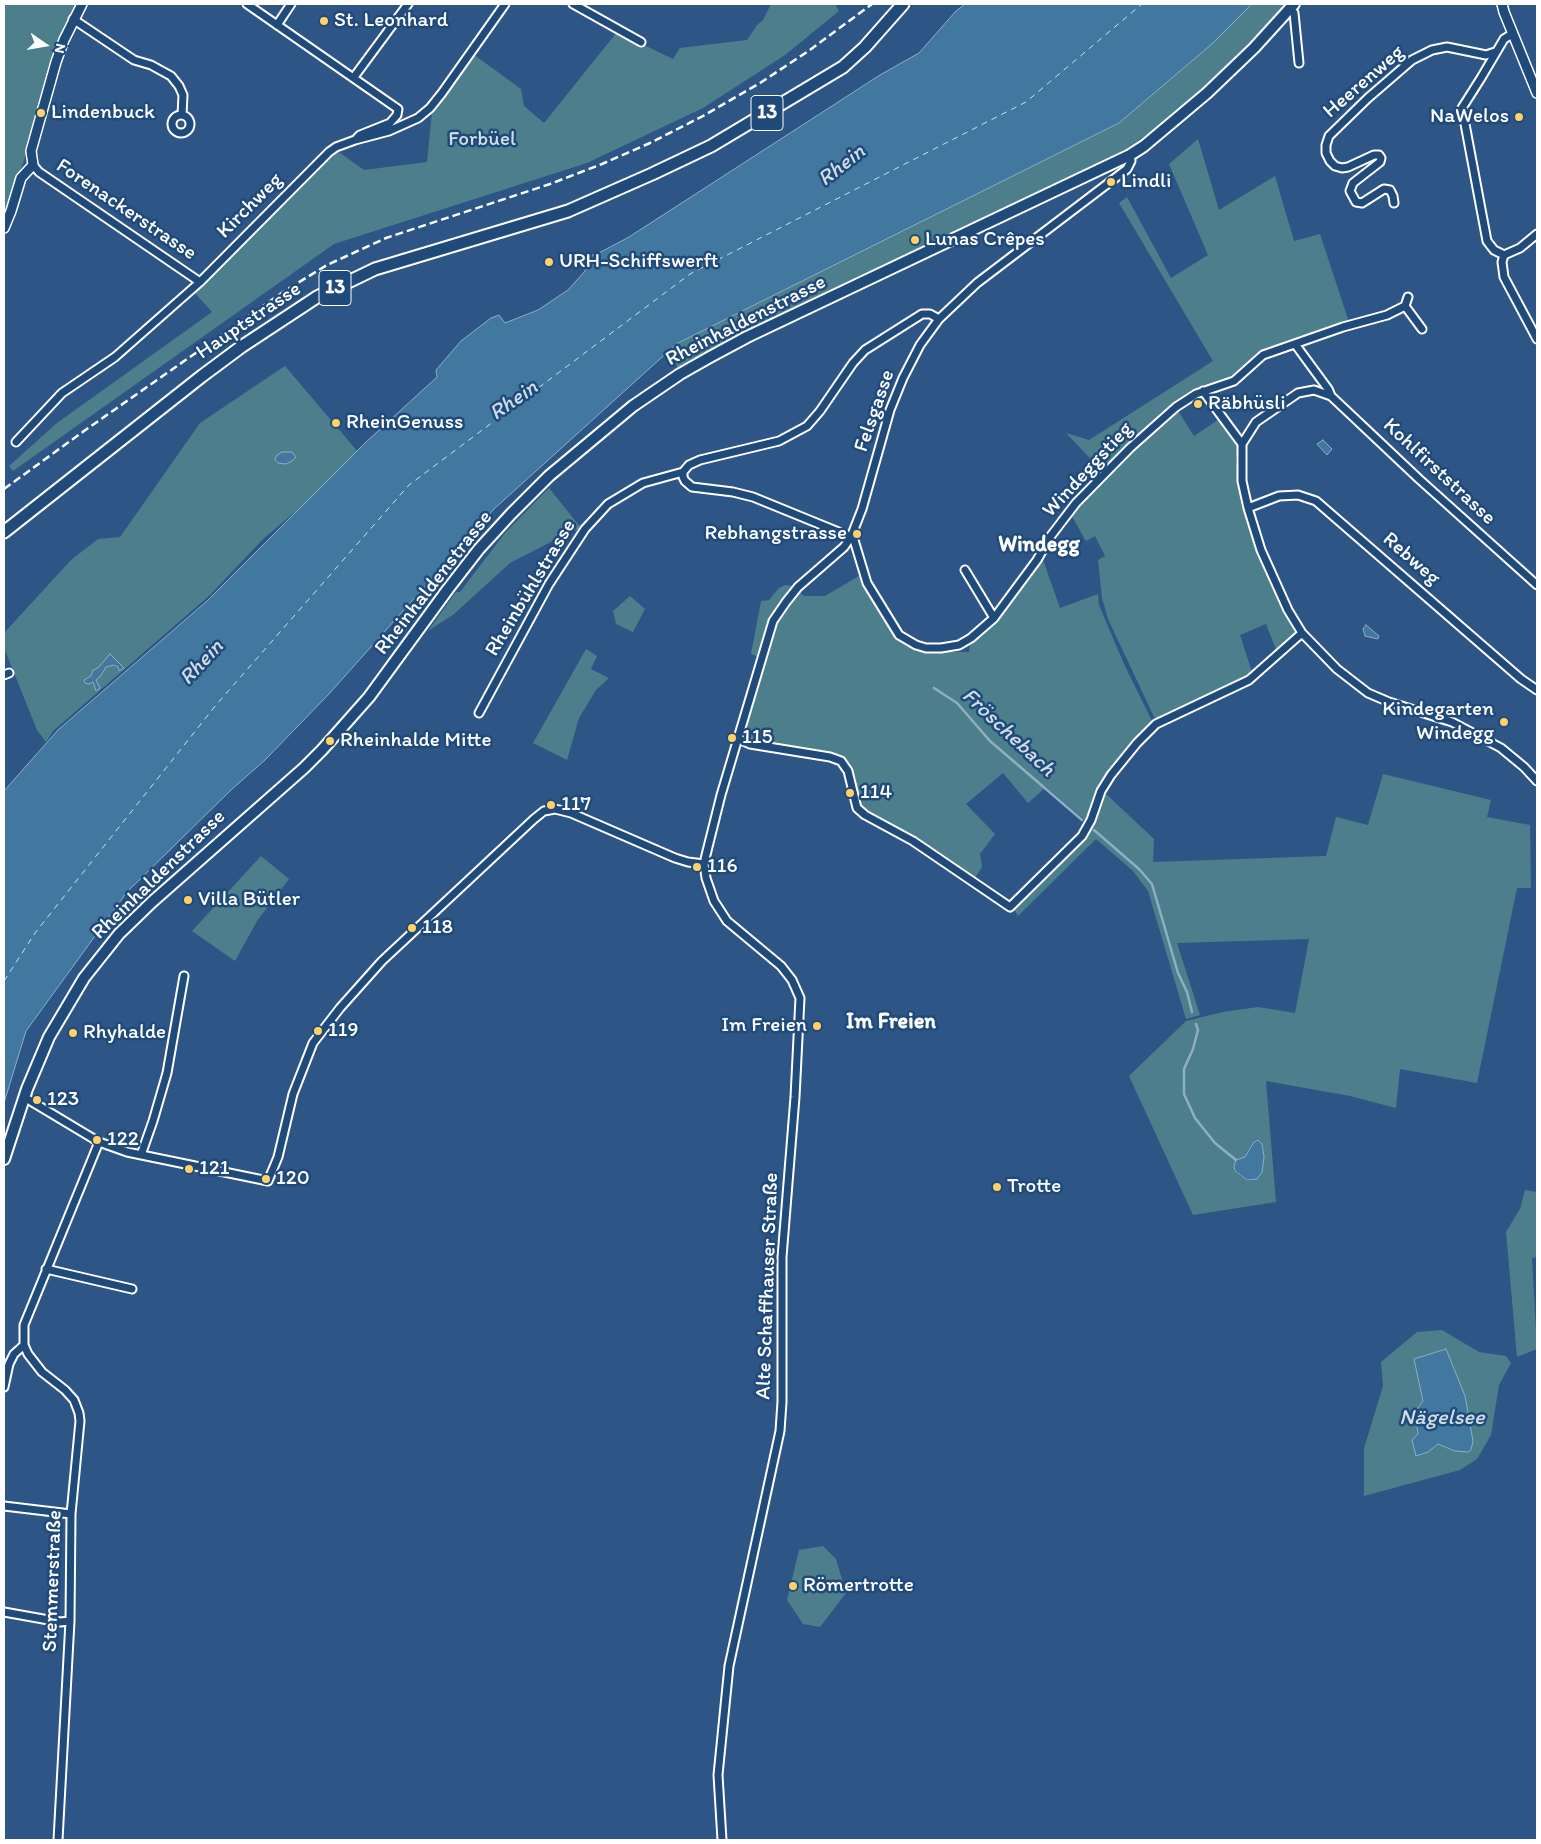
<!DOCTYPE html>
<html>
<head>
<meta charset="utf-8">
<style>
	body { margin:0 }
	#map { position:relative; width:1541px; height:1844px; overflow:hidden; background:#2d5686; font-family:Itim,sans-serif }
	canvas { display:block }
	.frame { position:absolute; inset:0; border:5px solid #fff; pointer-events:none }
	.north { position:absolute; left:20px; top:20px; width:50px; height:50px; -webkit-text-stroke:4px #1f4a7a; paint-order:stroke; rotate:103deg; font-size:14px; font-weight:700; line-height:20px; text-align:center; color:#fff }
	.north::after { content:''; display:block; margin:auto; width:18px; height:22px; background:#fff; clip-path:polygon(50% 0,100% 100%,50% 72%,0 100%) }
</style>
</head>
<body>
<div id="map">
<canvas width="1541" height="1844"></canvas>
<div class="frame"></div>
<div class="north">N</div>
</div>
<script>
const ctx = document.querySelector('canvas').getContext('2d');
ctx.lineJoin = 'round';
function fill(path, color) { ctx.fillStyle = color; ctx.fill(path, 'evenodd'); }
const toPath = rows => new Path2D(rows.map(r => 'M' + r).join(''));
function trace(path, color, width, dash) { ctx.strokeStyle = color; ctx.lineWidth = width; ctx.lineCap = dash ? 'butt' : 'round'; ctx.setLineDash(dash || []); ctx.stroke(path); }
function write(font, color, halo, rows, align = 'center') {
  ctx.font = font + ' Itim,sans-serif'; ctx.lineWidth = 5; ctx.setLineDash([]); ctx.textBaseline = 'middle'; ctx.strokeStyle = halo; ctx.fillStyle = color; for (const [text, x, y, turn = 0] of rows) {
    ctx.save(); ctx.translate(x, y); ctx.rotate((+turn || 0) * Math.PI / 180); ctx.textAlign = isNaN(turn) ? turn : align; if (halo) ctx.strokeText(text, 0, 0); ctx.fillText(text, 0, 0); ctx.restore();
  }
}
fill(toPath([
	[4,4,78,4,64,28,8,213,4,220],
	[771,4,835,4,839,11,785,55,703,108,587,163,334,244,13,471,9,466,57,423,212,312,194,292,336,150,364,170,427,162,432,111,473,54,521,89,524,106,544,123,617,32,673,59,680,48,747,40,757,25,763,20],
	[1252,4,1294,4,1207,93,1126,149,731,341,678,370,671,349,678,343,1119,123,1213,43],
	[1198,139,1219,210,1275,176,1294,241,1320,234,1350,325,1267,350,1238,374,1175,406,1194,436,1221,418,1238,444,1236,462,1244,508,1258,555,1296,633,1277,652,1266,624,1240,635,1252,672,1245,678,1156,721,1108,619,1102,598,1098,560,1105,556,1095,536,1086,541,1070,513,1105,474,1066,433,1089,440,1213,361,1119,203,1127,197,1171,278,1208,255,1169,164],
	[285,366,358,452,307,502,263,539,210,595,53,731,46,742,37,730,4,648,4,633,71,560,98,539,120,537,200,423],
	[549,488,582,529,568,533,510,563,454,614,428,631,456,592,460,592,505,533],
	[1042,557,1060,608,1098,594,1099,605,1124,664,1153,723,1111,770,1087,822,1046,787,1028,803,1003,773,966,804,995,834,980,854,982,867,974,879,861,808,856,800,850,768,843,759,833,754,756,742,746,736,743,728,763,659,751,654,761,601,769,600,779,588,785,585,793,586,804,596,825,596,859,576,901,641,927,652,969,652,970,640,998,620],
	[630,596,645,609,633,632,616,624,613,611],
	[586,649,597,656,591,669,609,678,596,690,579,718,567,760,533,743],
	[1383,774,1491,800,1487,817,1530,825,1531,888,1517,888,1477,1083,1400,1069,1396,1108,1350,1096,1266,1081,1276,1202,1193,1215,1129,1076,1186,1021,1223,1012,1258,1007,1295,1013,1309,939,1177,943,1200,1015,1186,1019,1148,891,1133,871,1096,839,1018,916,1014,909,1089,832,1104,792,1154,839,1153,862,1326,856,1336,817,1368,825],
	[1258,1139,1262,1144,1264,1157,1262,1172,1257,1179,1247,1181,1234,1171,1234,1166,1236,1160,1245,1157,1254,1141],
	[261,856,289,879,257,921,235,961,192,931],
	[1525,1190,1537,1192,1537,1257,1532,1258,1537,1349,1517,1357,1506,1232,1520,1209],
	[1442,1330,1479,1352,1506,1356,1511,1363,1499,1385,1491,1435,1477,1459,1460,1470,1364,1496,1364,1448,1383,1386,1381,1362,1417,1332],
	[1414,1359,1455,1451,1438,1444,1428,1452,1412,1440,1418,1434,1415,1412,1423,1401],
	[823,1546,836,1559,846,1593,820,1627,803,1624,787,1600,799,1550]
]), '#4c7f8b');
const water = toPath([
	[965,4,1252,4,1213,43,1119,123,678,343,671,349,494,509,328,695,265,760,231,790,127,892,26,1031,4,1103,4,791,58,730,207,601,365,443,437,377,436,370,461,341,491,318,499,315,505,323,538,310,568,290,585,271,586,255,595,255,629,237,880,75,919,53,956,11,965,4],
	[1323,440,1332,449,1327,455,1317,444,1323,440],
	[282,452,292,452,296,457,292,461,286,464,278,463,275,460,276,456,282,452],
	[1366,625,1379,636,1378,639,1365,636,1363,629,1366,625],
	[110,654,124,668,119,671,118,667,114,665,106,667,100,677,96,680,100,688,96,691,93,682,89,684,85,683,84,680,91,676,93,670,98,668,110,654],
	[1258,1140,1262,1144,1264,1157,1262,1172,1257,1179,1247,1180,1235,1171,1234,1166,1236,1160,1245,1157,1254,1142,1258,1140],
	[1446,1349,1465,1396,1473,1441,1471,1450,1468,1452,1455,1451,1438,1444,1428,1452,1416,1456,1412,1440,1418,1434,1415,1412,1423,1401,1414,1359,1446,1349]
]);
fill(water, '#42789f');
trace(water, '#8eaec5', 1);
trace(toPath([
	[934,688,957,703,990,741,1082,820],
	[1094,830,1139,869,1152,884,1178,973,1187,992,1192,1012],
	[1196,1024,1198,1030,1193,1049,1184,1069,1184,1094,1195,1118,1215,1143,1236,1160]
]), '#8eaec5', 2.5);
trace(toPath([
	[4,981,35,933,216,705,409,485,690,274,1026,102,1142,4]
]), '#d0dde7', 1, [6, 5]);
const minor = toPath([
	[247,4,398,109,397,115,390,123,360,135,357,138],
	[573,4,641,42],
	[1289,8,1294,13,1299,63],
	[73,19,134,60,151,65,171,76,179,86,183,95,182,115],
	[277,25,291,4],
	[1512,34,1504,39,1481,78,1462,108,1487,241,1494,250,1504,255,1520,248,1537,234],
	[354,77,408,4],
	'172 124a9 9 0 1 1 18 0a9 9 0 1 1-18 0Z',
	[33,165,39,172,200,282],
	[1394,203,1393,196,1390,190,1384,189,1362,203,1356,202,1350,191,1353,183,1380,162,1381,158,1379,155,1374,155,1348,167,1342,168,1335,166,1330,161,1326,153,1326,145,1329,136,1368,98,1412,60,1432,50,1447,47,1486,55,1495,52],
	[1504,255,1502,262,1504,277,1537,339],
	[1405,306,1422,329],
	[939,319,930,314,922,314,865,350,853,363,820,411,807,426,779,441,700,460,689,465,683,472,683,477,685,481,692,487,733,492,753,497,851,537,854,540,867,583,899,635,916,645,926,648,941,648,959,645,971,638,994,618,1037,560,1050,537,1076,503,1130,448,1176,407,1196,394,1234,381,1263,355,1343,327,1387,315,1405,306,1408,297],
	[1295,344,1328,389,1331,396],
	[1203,391,1242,444],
	[16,442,62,393,115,357,200,282,329,152,336,147,355,140,389,131,418,118,430,108,442,93,505,4],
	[1248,508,1279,496,1298,495,1316,501,1521,679,1537,690],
	[965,570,994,618],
	[1537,585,1419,479,1331,396,1314,390,1298,393,1256,422,1242,444,1242,481,1248,508,1261,550,1288,610,1302,633,1337,669,1368,693,1389,702,1452,722,1501,748,1524,767,1537,781],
	[4,675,9,673],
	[479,713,549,584,585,529,608,504,643,483,683,472],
	[739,739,750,744,830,757,841,761,848,771,857,808,865,815,913,841,1010,907,1082,836,1091,820,1101,791,1111,775,1137,743,1156,724,1249,680,1302,633],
	[24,1097,99,1142,127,1152,268,1181,278,1157,293,1094,313,1043,340,1008,382,961,534,819,544,811,555,809,571,813,675,858,688,862,704,864],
	[141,1155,153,1121,167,1073,184,976],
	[46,1269,132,1289],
	[4,1387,9,1364,14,1354,24,1345],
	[4,1506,71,1514],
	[4,1612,60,1622,70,1621],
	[58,1840,70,1621,71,1514,80,1421,79,1413,74,1400,65,1390,42,1372,28,1354,24,1345,24,1325,99,1142],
	[722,1840,718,1775,729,1666,780,1431,782,1402,782,1257,795,1097,800,998,792,980,781,966,727,921,714,901,706,878,704,864,706,855,721,795,773,621,786,602,798,587,844,547,851,537,862,509,890,410,903,378,920,345,939,319,977,283,1127,169,1131,161,1130,155]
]);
const tertiary = toPath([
	[1502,4,1504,12,1537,93],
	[4,228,11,211,21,178,33,165,31,151,56,62,64,40,82,4]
]);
const secondary = toPath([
	[4,1159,27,1089,49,1037,84,978,119,934,152,902,304,768,322,750,369,697,448,589,479,549,511,514,549,476,633,406,680,374,710,357,747,337,1130,155,1144,146,1207,93,1254,48,1294,4]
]);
const primary = toPath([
	[4,532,202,376,241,347,317,297,375,269,568,211,652,174,711,146,843,67,865,47,903,4]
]);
trace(minor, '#fff', 11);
trace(tertiary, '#fff', 12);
trace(secondary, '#fff', 14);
trace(primary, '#fff', 15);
trace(minor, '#1f4a7a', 7);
trace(tertiary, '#1f4a7a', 9);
trace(secondary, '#1f4a7a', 10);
trace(primary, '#1f4a7a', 11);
trace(toPath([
	[4,489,84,431,283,292,327,265,386,238,550,184,602,164,650,143,703,116,760,83,807,52,872,4]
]), '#fff', 2.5, [8, 4]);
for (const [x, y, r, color] of [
	[324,21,5,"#ffd166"],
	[41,113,5,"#ffd166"],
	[1519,117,5,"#ffd166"],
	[1111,182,5,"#ffd166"],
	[915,240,5,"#ffd166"],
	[549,262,5,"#ffd166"],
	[1198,404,5,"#ffd166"],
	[336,423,5,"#ffd166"],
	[857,534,5,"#ffd166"],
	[1504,722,5,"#ffd166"],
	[732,738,5,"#ffd166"],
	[330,741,5,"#ffd166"],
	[850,793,5,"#ffd166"],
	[551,805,5,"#ffd166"],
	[697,867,5,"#ffd166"],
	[188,900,5,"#ffd166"],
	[412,928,5,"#ffd166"],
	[817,1026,5,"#ffd166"],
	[318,1031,5,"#ffd166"],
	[73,1033,5,"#ffd166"],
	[37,1100,5,"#ffd166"],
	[97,1140,5,"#ffd166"],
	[189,1169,5,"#ffd166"],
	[266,1179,5,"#ffd166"],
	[997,1187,5,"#ffd166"],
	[793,1586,5,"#ffd166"]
]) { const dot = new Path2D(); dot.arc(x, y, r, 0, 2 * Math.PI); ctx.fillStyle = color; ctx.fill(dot); trace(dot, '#1f4a7a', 2); }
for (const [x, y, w] of [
	[767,113,32],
	[335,288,32]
]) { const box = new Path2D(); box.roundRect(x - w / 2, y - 17.5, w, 35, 4); ctx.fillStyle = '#1f4a7a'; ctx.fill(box); trace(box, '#fff', 1); }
write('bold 20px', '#fff', null, [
	["13",767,113],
	["13",335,288]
]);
write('21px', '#fff', '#1f4a7a', [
	["St. Leonhard",334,21],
	["Lindenbuck",51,113],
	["NaWelos",1509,117,"right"],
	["Lindli",1121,182],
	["Lunas Crêpes",925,240],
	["URH-Schiffswerft",559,262],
	["Räbhüsli",1208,404],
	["RheinGenuss",346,423],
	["Rebhangstrasse",847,534,"right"],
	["Kindegarten",1494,710,"right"],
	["Windegg",1494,734,"right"],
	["115",742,738],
	["Rheinhalde Mitte",340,741],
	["114",860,793],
	["117",561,805],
	["116",707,867],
	["Villa Bütler",198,900],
	["118",422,928],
	["Im Freien",807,1026,"right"],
	["119",328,1031],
	["Rhyhalde",83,1033],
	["123",47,1100],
	["122",107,1140],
	["121",199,1169],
	["120",276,1179],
	["Trotte",1007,1187],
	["Römertrotte",803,1586]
], 'left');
write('21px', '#fff', '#1f4a7a', [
	["Heerenweg",1364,82,-41],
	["Kirchweg",250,206,-45],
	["Forenackerstrasse",126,210,34],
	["Hauptstrasse",249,321,-34],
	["Rheinhaldenstrasse",746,321,-27],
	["Felsgasse",875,411,-71],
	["Windeggstieg",1088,470,-47],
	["Kohlfirststrasse",1439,472,43],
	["Rebweg",1411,559,41],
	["Rheinhaldenstrasse",434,583,-52],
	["Rheinbühlstrasse",531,588,-59],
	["Rheinhaldenstrasse",159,875,-44],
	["Alte Schaffhauser Straße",768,1286,-88],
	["Stemmerstraße",53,1581,-88]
]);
write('21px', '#d2dfe2', '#1f4a7a', [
	["Forbüel",482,140]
]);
write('italic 22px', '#d0dde7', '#1f4a7a', [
	["Rhein",842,166,-38],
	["Rhein",514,401,-35],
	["Rhein",202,663,-47],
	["Fröschebach",1008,733,43],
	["Nägelsee",1442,1418]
]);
write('bold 22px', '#fff', '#1f4a7a', [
	["Windegg",1039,545],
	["Im Freien",891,1022]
]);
</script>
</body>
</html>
